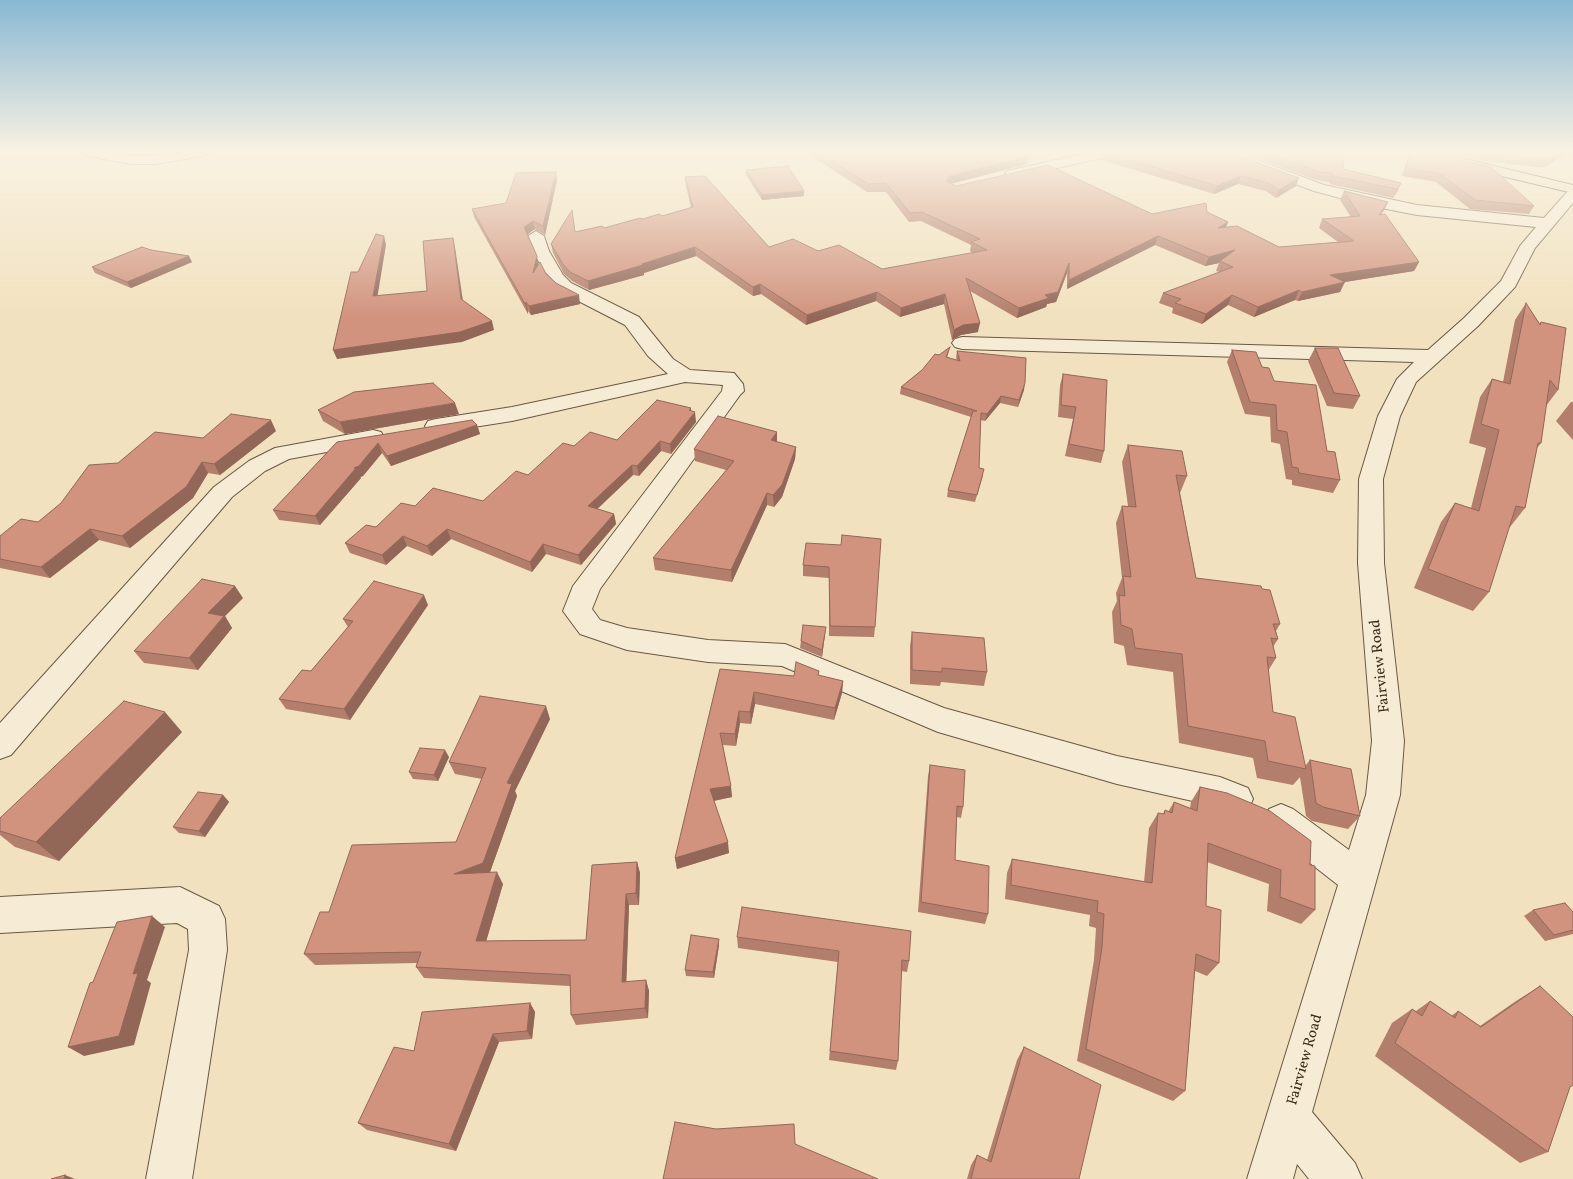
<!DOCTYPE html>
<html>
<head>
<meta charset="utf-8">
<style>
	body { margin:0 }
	canvas { display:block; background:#f1e1be }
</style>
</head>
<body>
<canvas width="1573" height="1179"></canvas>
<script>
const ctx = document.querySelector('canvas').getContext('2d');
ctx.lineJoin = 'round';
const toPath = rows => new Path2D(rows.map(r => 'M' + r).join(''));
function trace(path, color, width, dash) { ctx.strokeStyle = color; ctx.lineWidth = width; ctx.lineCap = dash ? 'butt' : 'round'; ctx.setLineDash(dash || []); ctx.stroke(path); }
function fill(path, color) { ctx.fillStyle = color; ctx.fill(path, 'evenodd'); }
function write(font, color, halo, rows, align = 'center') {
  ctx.font = font + ' Vollkorn,serif'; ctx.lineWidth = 4; ctx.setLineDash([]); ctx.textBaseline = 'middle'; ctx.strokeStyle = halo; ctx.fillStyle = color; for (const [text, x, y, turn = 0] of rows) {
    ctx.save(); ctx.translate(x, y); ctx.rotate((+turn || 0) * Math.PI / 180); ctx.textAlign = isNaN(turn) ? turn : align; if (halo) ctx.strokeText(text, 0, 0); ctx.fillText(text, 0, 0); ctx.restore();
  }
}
const minor = toPath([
	[80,152,111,152,132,156,210,152,203,156,155,164,132,164,87,156,80,152],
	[1091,152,1117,152,1115,155,1012,178,1005,174,1007,171,1091,152],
	[1216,152,1236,152,1324,185,1417,205,1544,218,1568,191,1573,190,1573,203,1535,248,1515,287,1478,326,1416,382,1400,416,1383,479,1384,563,1404,741,1400,795,1312,1112,1355,1163,1362,1179,1309,1179,1297,1164,1293,1179,1247,1179,1338,885,1269,831,1264,820,1269,809,1281,804,1293,809,1349,850,1366,795,1372,741,1358,563,1359,479,1378,416,1397,379,1414,362,962,349,955,347,952,343,955,339,962,337,1428,350,1464,318,1501,281,1520,246,1536,227,1417,215,1366,205,1314,191,1218,155,1216,152],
	[536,231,544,236,549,251,563,275,571,283,639,317,673,359,690,370,734,373,743,384,744,391,740,395,600,589,592,609,600,620,627,628,708,640,785,644,944,708,1117,756,1220,777,1248,788,1253,799,1248,810,1236,814,1215,806,1117,784,938,732,782,666,708,662,627,650,580,634,563,611,573,586,722,391,723,385,685,382,512,421,436,433,428,431,425,426,428,421,436,419,512,407,668,374,648,356,625,325,559,291,550,282,533,251,528,236,536,231],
	[373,430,381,432,384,437,381,442,289,459,265,471,232,497,11,755,0,759,0,723,214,487,249,461,275,448,373,430],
	[180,887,219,906,225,919,227,950,192,1179,146,1179,189,950,188,929,177,923,0,933,0,897,180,887]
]);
const major = toPath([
	[1411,152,1436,152,1573,185,1573,193,1413,155,1411,152]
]);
trace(minor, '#685844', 2);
trace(major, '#3b2b1c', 2);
fill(minor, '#f6ecd5');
fill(major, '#f1e1be');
fill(toPath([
	[805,152,1021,152,1027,164,951,184,956,186,1152,214,1207,212,1228,222,1226,227,1279,247,1338,242,1319,228,1322,219,1351,217,1340,200,1344,191,1388,202,1381,215,1419,262,1414,271,1344,282,1340,292,1298,301,1295,300,1254,317,1228,305,1202,324,1172,313,1173,308,1159,303,1163,293,1220,272,1216,271,1219,263,1205,266,1155,245,1067,289,1067,273,1056,302,1047,304,1046,307,1017,318,970,291,978,332,961,335,952,340,944,304,900,317,876,301,806,325,761,294,753,296,696,256,644,273,644,275,589,290,572,281,564,274,553,253,551,244,576,232,604,228,643,219,662,216,691,208,686,186,685,177,769,247,818,251,882,269,973,253,970,251,971,245,921,221,909,222,886,192,867,192],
	[1103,152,1229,152,1296,186,1276,198,1266,191,1238,184,1214,194,1102,160],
	[1241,152,1344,152,1343,169,1401,183,1393,198,1330,184,1329,182,1316,180],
	[1409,152,1429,152,1534,206,1529,214,1470,209,1436,182,1402,176],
	[1444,152,1573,152,1573,157,1566,153,1545,167,1537,167,1483,161],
	[746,170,804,196,762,200,746,175],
	[557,180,545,235,535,229,528,234,538,264,556,283,580,304,531,315,528,311,528,314,474,217,472,209,506,203],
	[151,250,192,262,131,288,95,273,92,267],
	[1526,303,1540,324,1541,322,1558,390,1546,406,1541,443,1537,448,1525,508,1510,527,1509,527,1489,592,1473,611,1414,588,1441,522,1455,503,1471,508,1486,448,1469,443,1480,397,1492,379,1503,382,1515,320],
	[950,347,947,358,957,360,956,358,957,351,1024,390,1018,407,1000,403,985,421,980,420,979,468,983,476,975,502,947,497,948,490,971,417,900,394,901,387],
	[1315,348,1360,396,1353,409,1327,406,1308,361],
	[1232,350,1262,367,1274,381,1327,451,1340,480,1333,493,1292,485,1292,480,1286,479,1280,444,1271,442,1270,417,1245,414,1227,362],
	[1063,374,1104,451,1101,463,1065,456,1073,419,1058,417,1060,385],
	[1571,402,1573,402,1573,440,1556,421],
	[691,408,691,411,696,422,671,454,661,451,639,476,633,475,597,509,614,514,616,524,581,565,546,554,532,572,451,539,432,556,407,546,386,565,350,553,345,543,415,506,483,501,528,475,574,446,617,440],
	[318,410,459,414,345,434,323,421],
	[477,425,480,434,391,466,382,453,363,476,360,477,361,478,320,525,279,520,273,510,337,442],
	[276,431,220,475,208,473,193,498,130,548,99,540,50,578,0,568,0,536,38,522,118,463,203,438],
	[777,442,796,447,795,459,782,497,774,507,767,505,732,582,655,570,653,558,726,470,695,461,694,449],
	[1128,445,1187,476,1180,493,1196,578,1280,624,1276,631,1278,639,1273,647,1276,658,1268,671,1273,712,1305,766,1310,760,1360,816,1348,829,1312,821,1306,816,1300,777,1293,785,1257,778,1253,758,1179,743,1173,672,1127,665,1124,646,1114,643,1112,612,1117,601,1116,593,1122,578,1116,523,1122,506,1128,506,1122,462],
	[841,545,875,627,874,637,829,636,829,578,803,576,803,565],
	[243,598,225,616,232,628,198,670,144,663,134,651],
	[428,605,350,720,286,709,279,699,311,671,348,627,343,619],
	[912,632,987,672,984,686,941,682,940,686,910,684,910,646],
	[825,634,822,657,800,648,801,641],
	[720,669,794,676,819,671,818,675,843,681,842,693,834,720,755,704,751,724,740,723,736,746,723,745,732,797,714,801,729,853,677,869,675,858],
	[550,719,515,791,517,796,490,872,503,884,486,941,586,940,637,862,640,873,639,905,629,905,626,982,646,980,649,991,648,1018,576,1025,571,1015,570,986,424,978,416,967,417,963,315,965,304,954,329,912,456,842,482,779,455,774,449,762],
	[182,732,59,861,15,847,0,835,0,818],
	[449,757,438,781,413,779,409,772],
	[930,765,963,807,961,818,957,817,955,860,988,914,985,924,918,912,928,776],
	[1200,787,1310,865,1315,910,1301,924,1267,911,1269,884,1207,862,1206,906,1219,963,1207,976,1195,971,1185,1091,1173,1101,1077,1061,1094,960,1096,928,1089,926,1090,915,1005,899,1007,873,1012,859,1144,882,1149,828,1158,813,1163,814,1165,810,1168,812,1174,802,1190,808,1191,802],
	[223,795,229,802,205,837,179,833,173,827],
	[1533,910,1573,912,1573,934,1545,941,1524,916],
	[737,937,909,961,907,972,901,971,898,1061,896,1070,829,1060,838,962,738,948],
	[719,939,719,945,714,978,686,976,685,970],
	[1540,986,1570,1087,1548,1152,1520,1163,1375,1056,1392,1023,1412,1009,1416,1011,1430,1001,1451,1016,1458,1011,1480,1026,1516,1001],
	[530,1003,535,1012,532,1039,499,1042,456,1151,367,1130,358,1123,414,1051],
	[1024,1047,1079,1179,967,1179,971,1165,977,1155,987,1160,1017,1060]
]), '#b47e6c');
fill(toPath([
	[1560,152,1566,152,1545,167,1549,159],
	[1029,156,1027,164,949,184,946,181,950,176],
	[556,172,557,180,545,235,543,226],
	[1241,176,1238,184,1214,194,1217,186],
	[1299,178,1296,186,1276,198,1279,190],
	[1401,183,1397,192,1393,198,1397,189],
	[804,191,804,196,762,200,762,195],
	[1388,202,1384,210,1375,224,1379,215],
	[533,221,535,229,526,235,524,227],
	[1228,222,1224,231,1218,228],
	[384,236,386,245,376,305,373,296],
	[1158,236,1155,245,1067,289,1069,280],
	[453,238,455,247,464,308,461,299],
	[695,247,696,256,644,273,644,275,589,290,588,281,642,264],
	[1235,250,1220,261,1219,263,1205,266,1209,257],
	[189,256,192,262,131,288,127,282],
	[537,256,538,265,533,273],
	[1419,262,1414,271,1326,285,1330,275],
	[1069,263,1067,273,1056,302,1047,304,1046,307,1017,318,1019,308,1045,295],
	[1345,282,1340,292,1298,301,1302,292],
	[760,284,761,294,753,296,753,287],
	[1299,290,1295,300,1254,317,1258,307],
	[877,292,876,301,806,325,807,315],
	[945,294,944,304,900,317,901,308],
	[579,295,580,304,531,315,529,306],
	[1232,295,1228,305,1202,324,1206,314],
	[526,302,528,311,528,314,525,304],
	[492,321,494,330,462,342,337,359,333,350],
	[980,323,978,332,961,335,952,340,954,330,963,325],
	[1025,383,1024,390,1018,407,1019,400],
	[1001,396,1000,403,985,421,987,414],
	[455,403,459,414,345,434,340,422],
	[691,408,691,417,695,412,696,422,671,454,670,444,689,410],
	[271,420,276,431,220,475,214,464],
	[477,425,480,434,391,466,387,456],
	[777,432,777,444,771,440],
	[660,441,661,451,639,476,637,466],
	[378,443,382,453,363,476,360,477,361,478,320,525,315,516,354,468],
	[796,447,795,459,782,497,774,507,773,495],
	[202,462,208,473,193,498,130,548,122,536],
	[632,465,633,475,590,516,588,506],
	[767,493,767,505,732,582,731,570],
	[614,514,616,524,581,565,578,555],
	[90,529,99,540,50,578,41,567],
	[447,529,451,539,432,556,427,546],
	[403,536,407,546,386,565,382,555],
	[543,544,546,554,532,572,530,562],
	[235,586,243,598,225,616,232,628,198,670,189,658,208,613],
	[424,595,428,605,350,720,344,709],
	[826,627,825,634,822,657,822,650],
	[843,681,842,693,834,720,835,708],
	[754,692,755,704,751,724,750,712],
	[546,706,550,719,515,791,517,796,489,875,454,874,507,783],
	[739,711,740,723,736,746,735,734],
	[165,712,182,732,59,861,36,842],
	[445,750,449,757,438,781,434,775],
	[731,786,732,797,712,801,710,789],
	[223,795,229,802,205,837,199,831],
	[728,842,729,853,677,869,675,858],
	[637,862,640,873,639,905,636,893],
	[497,872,503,884,483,952,476,941],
	[626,894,629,905,626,993,622,982],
	[152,916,165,927,147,980,151,983,134,1045,84,1056,68,1047,133,974],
	[719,939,719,945,714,978,713,972],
	[646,980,649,991,648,1018,645,1008],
	[530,1003,535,1012,532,1039,527,1031],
	[493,1034,499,1042,456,1151,449,1144],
	[65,1175,75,1179,64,1179]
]), '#926758');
const building = toPath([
	[818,152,1021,152,1029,156,950,176,946,181,956,186,1048,165,1152,214,1206,203,1207,212,1228,222,1218,228,1237,226,1279,247,1354,241,1322,219,1360,216,1344,191,1388,202,1379,215,1385,214,1419,262,1330,275,1345,282,1302,292,1299,290,1258,307,1232,295,1206,314,1175,303,1181,299,1163,293,1233,267,1220,261,1235,250,1209,257,1158,236,1069,280,1069,263,1058,292,1045,295,1049,298,1019,308,966,278,980,323,963,325,954,330,945,294,901,308,877,292,807,315,760,284,753,287,695,247,642,264,643,265,588,281,570,272,563,264,551,244,572,210,575,232,602,226,604,228,640,218,643,219,659,214,662,216,693,207,685,177,705,176,769,247,793,239,818,251,839,245,882,269,987,250,971,242,980,239,922,212,910,213,886,183,868,184,818,152],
	[1104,152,1229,152,1299,178,1279,190,1269,183,1241,176,1217,186,1104,152],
	[1266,152,1344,152,1343,169,1401,183,1397,189,1334,176,1332,173,1320,172,1266,152],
	[1410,152,1429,152,1491,167,1534,206,1475,200,1440,174,1406,168,1410,152],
	[1481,152,1560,152,1549,159,1541,160,1487,154,1481,152],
	[788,166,804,191,762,195,746,170,788,166],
	[556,172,543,226,533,221,524,227,537,256,533,273,540,262,546,274,556,283,579,295,529,306,526,302,525,304,472,209,506,203,516,173,556,172],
	[376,234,384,236,373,296,427,291,423,241,453,238,461,299,492,321,460,332,333,350,351,272,358,272,376,234],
	[142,247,151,250,189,256,127,282,92,267,142,247],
	[1526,303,1540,325,1541,322,1566,328,1558,390,1550,380,1541,443,1538,443,1525,508,1516,506,1489,592,1428,569,1455,503,1479,511,1499,430,1481,424,1492,379,1510,384,1526,303],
	[950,347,946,357,960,361,957,351,1026,358,1025,383,1019,400,1001,396,987,414,981,413,979,468,984,469,977,495,948,490,973,411,977,411,901,387,922,370,935,354,939,355,950,347],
	[1315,348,1338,348,1360,396,1334,393,1315,348],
	[1232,350,1256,352,1262,367,1269,368,1274,381,1316,385,1327,451,1335,452,1340,480,1299,473,1298,468,1292,467,1287,432,1277,430,1276,405,1250,402,1232,350],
	[1063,374,1107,380,1104,451,1069,444,1076,407,1061,405,1063,374],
	[433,383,455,403,340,422,318,410,354,392,433,383],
	[657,400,691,408,689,410,695,412,670,444,660,441,637,466,632,465,588,506,614,514,578,555,543,544,530,562,447,529,427,546,403,536,382,555,345,543,366,525,376,527,401,503,415,506,433,488,483,501,516,471,528,475,563,443,574,446,590,432,617,440,657,400],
	[231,414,271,420,214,464,202,462,186,487,122,536,90,529,41,567,0,559,0,536,21,519,38,522,61,503,89,465,118,463,155,432,203,438,231,414],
	[718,416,777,432,771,440,796,447,782,485,773,495,767,493,731,570,653,558,734,461,694,449,718,416],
	[472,420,477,425,387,456,378,443,359,466,354,468,356,468,315,516,273,510,337,442,472,420],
	[1128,445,1182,451,1187,476,1176,475,1196,578,1261,586,1262,589,1270,590,1280,624,1273,624,1278,639,1271,638,1276,658,1267,657,1273,712,1295,717,1306,769,1268,761,1265,741,1188,726,1182,654,1135,648,1132,629,1121,625,1119,595,1125,596,1123,576,1131,577,1122,506,1136,507,1128,445],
	[842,535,881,539,875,627,830,626,829,567,803,565,806,543,841,545,842,535],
	[202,579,235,586,208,613,224,616,189,658,134,651,202,579],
	[374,581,424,595,344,709,279,699,302,670,311,671,353,621,343,619,374,581],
	[803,625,826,627,822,650,801,641,803,625],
	[912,632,984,638,987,672,942,668,942,672,912,670,912,632],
	[796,662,819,671,818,675,843,681,835,708,754,692,750,712,739,711,735,734,720,733,731,786,710,789,728,842,675,858,720,669,794,676,796,662],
	[480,696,546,706,507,783,512,784,483,863,454,874,497,872,476,941,586,940,592,865,637,862,636,893,626,894,622,982,646,980,645,1008,571,1015,570,975,416,967,421,952,304,954,320,912,329,912,352,845,456,842,486,768,449,762,480,696],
	[124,701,165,712,36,842,0,831,0,818,124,701],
	[420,748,445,750,434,775,409,772,420,748],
	[1310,760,1351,769,1360,816,1323,807,1316,803,1310,760],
	[930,765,965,770,963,807,957,806,955,860,989,866,988,914,921,902,930,765],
	[1200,787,1227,793,1270,811,1311,841,1310,865,1315,866,1315,910,1280,897,1281,870,1208,843,1206,906,1221,910,1219,963,1196,954,1185,1091,1086,1049,1102,947,1104,914,1097,912,1098,901,1011,885,1012,859,1152,883,1158,813,1164,814,1165,810,1172,813,1174,802,1197,811,1200,787],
	[198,792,223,795,199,831,173,827,198,792],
	[1565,903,1573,912,1573,930,1554,935,1533,910,1565,903],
	[742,907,911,931,909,961,902,960,898,1061,830,1051,839,951,737,937,742,907],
	[152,916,133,974,138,973,119,1036,68,1047,90,983,93,982,117,922,152,916],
	[691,935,719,939,713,972,685,970,691,935],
	[1540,986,1573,1017,1573,1085,1570,1087,1548,1152,1395,1043,1412,1009,1422,1016,1430,1001,1455,1018,1458,1011,1481,1027,1540,986],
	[530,1003,527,1031,493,1034,449,1144,358,1123,394,1047,414,1051,422,1012,530,1003],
	[1024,1047,1101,1085,1079,1179,971,1179,977,1155,991,1162,1024,1047],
	[675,1122,716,1129,794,1124,795,1144,878,1179,663,1179,675,1122],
	[65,1175,64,1179,51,1179,65,1175]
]);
fill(building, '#d1937e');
trace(building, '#926758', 1);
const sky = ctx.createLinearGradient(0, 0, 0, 317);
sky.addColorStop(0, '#89b8d3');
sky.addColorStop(0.48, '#f9f2e2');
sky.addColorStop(1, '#f9f2e200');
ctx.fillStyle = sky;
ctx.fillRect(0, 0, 1573, 317);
write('15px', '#3b2b1c', '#f6ecd5', [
	["Fairview Road",1381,666,-96],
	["Fairview Road",1306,1060,-74]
]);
</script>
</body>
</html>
